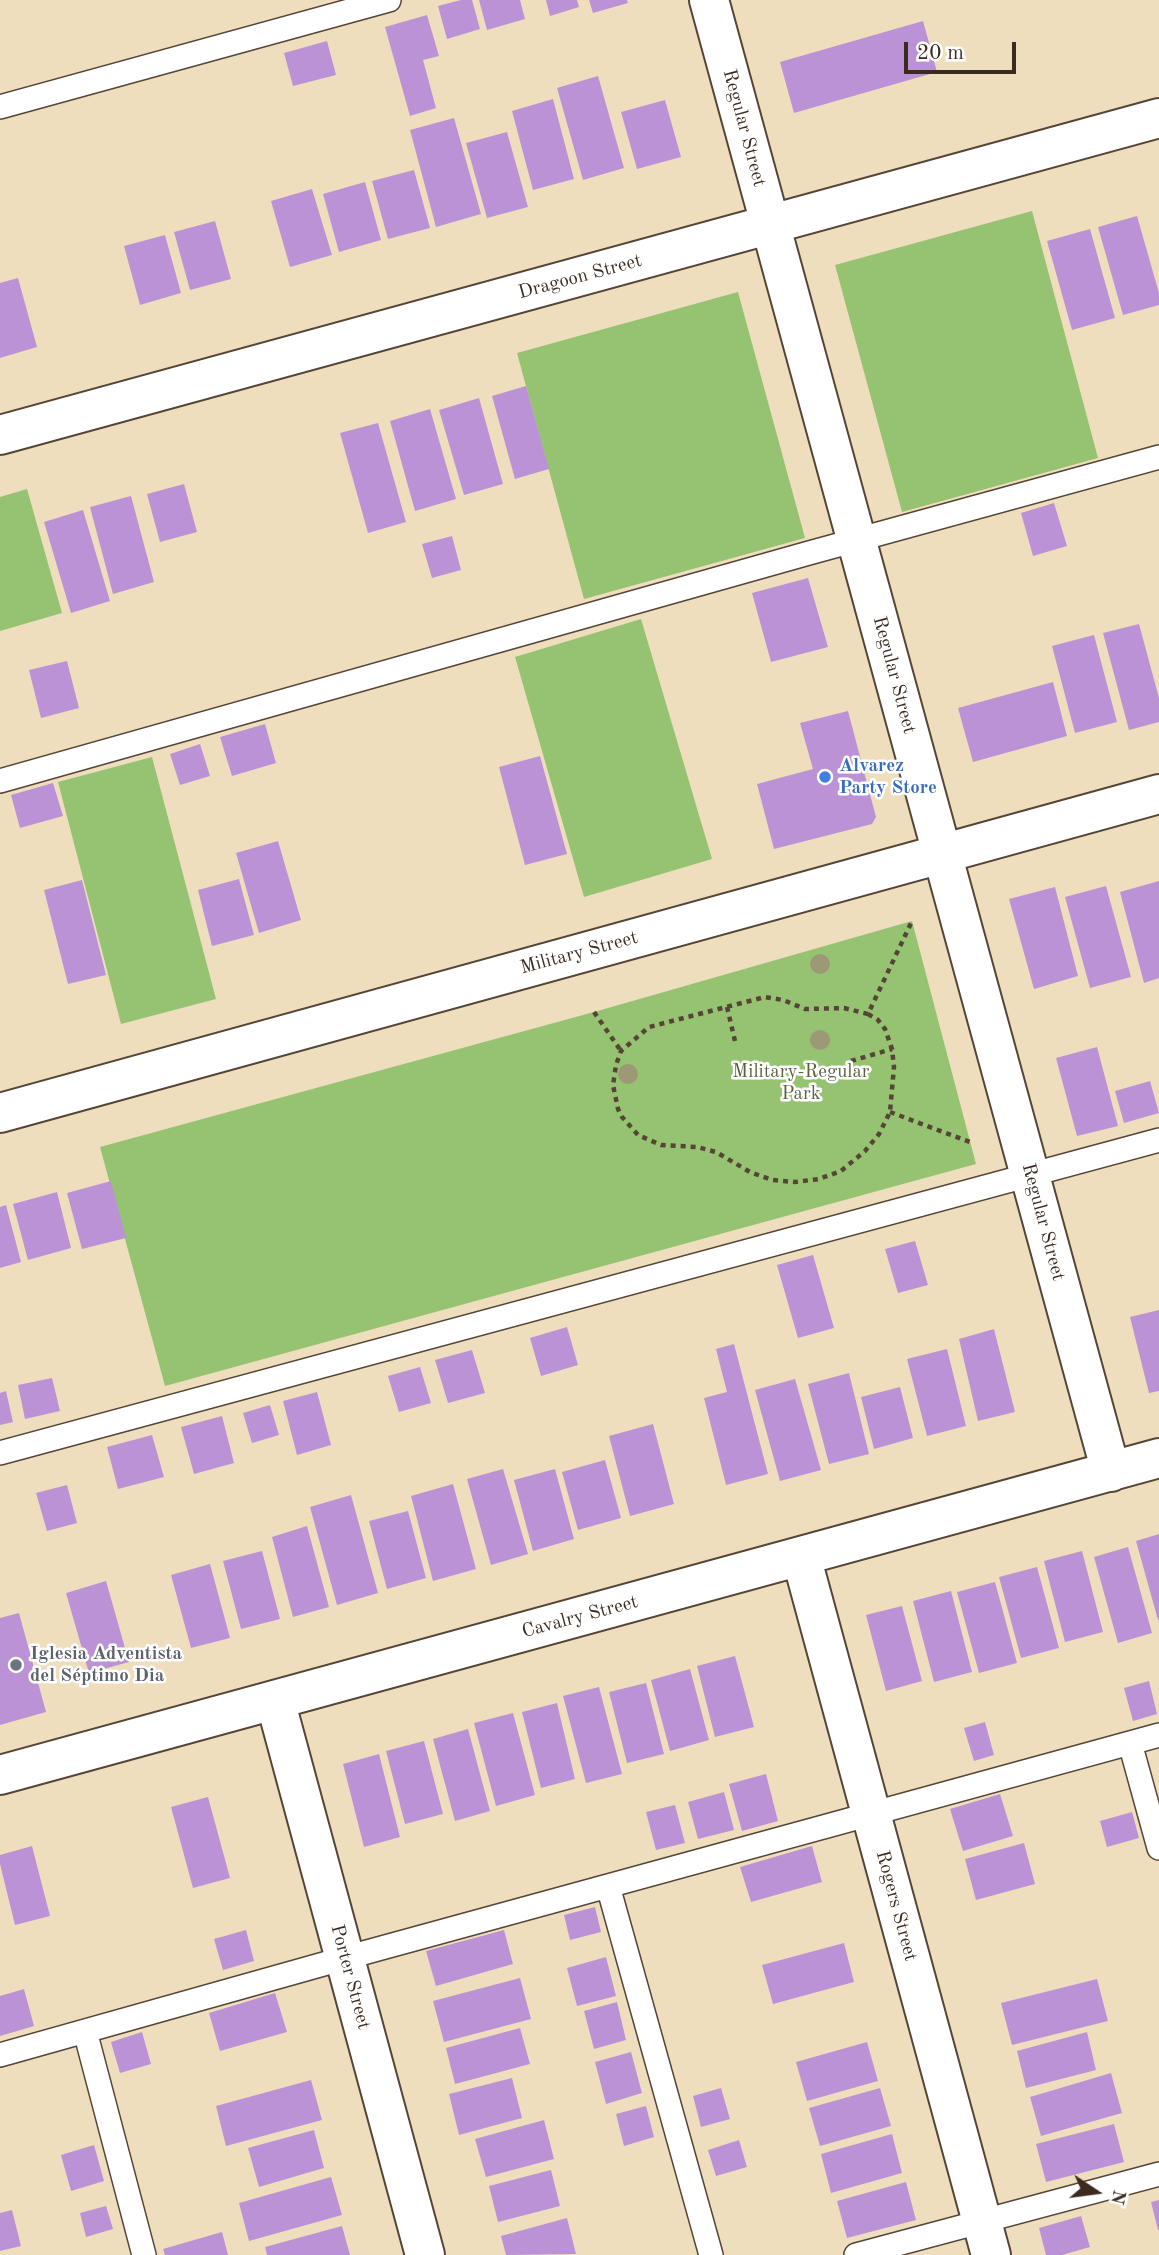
<!DOCTYPE html>
<html>
<head>
<meta charset="utf-8">
<style>
	body { margin:0 }
	#map { position:relative; width:1159px; height:2255px; overflow:hidden; background:#efdebe; font-family:"Old Standard TT",serif }
	canvas { display:block }
	.north { position:absolute; left:1061px; top:2157px; width:70px; height:70px; -webkit-text-stroke:5px #fff; paint-order:stroke; rotate:103deg; font-size:19px; font-weight:700; line-height:28px; text-align:center; color:#3b2a1e }
	.north::after { content:''; display:block; margin:auto; width:24px; height:32px; background:#3b2a1e; clip-path:polygon(50% 0,100% 100%,50% 72%,0 100%) }
	.scale { position:absolute; left:904px; top:42px; width:112px; height:32px; box-sizing:border-box; border:4px solid #3b2a1e; border-top:0; padding-left:9px; font-size:21px; line-height:24px; white-space:nowrap; color:#3b2a1e; -webkit-text-stroke:5px #fff; paint-order:stroke }
</style>
</head>
<body>
<div id="map">
<canvas width="1159" height="2255"></canvas>
<div class="north">N</div>
<div class="scale">20 m</div>
</div>
<script>
const ctx = document.querySelector('canvas').getContext('2d');
ctx.lineJoin = 'round';
function fill(path, color) { ctx.fillStyle = color; ctx.fill(path, 'evenodd'); }
const toPath = rows => new Path2D(rows.map(r => 'M' + r).join(''));
function trace(path, color, width, dash) { ctx.strokeStyle = color; ctx.lineWidth = width; ctx.lineCap = dash ? 'butt' : 'round'; ctx.setLineDash(dash || []); ctx.stroke(path); }
function write(font, color, halo, rows, align = 'center') {
  ctx.font = font + ' "Old Standard TT",serif'; ctx.lineWidth = 5; ctx.setLineDash([]); ctx.textBaseline = 'middle'; ctx.strokeStyle = halo; ctx.fillStyle = color; for (const [text, x, y, turn = 0] of rows) {
    ctx.save(); ctx.translate(x, y); ctx.rotate((+turn || 0) * Math.PI / 180); ctx.textAlign = isNaN(turn) ? turn : align; if (halo) ctx.strokeText(text, 0, 0); ctx.fillText(text, 0, 0); ctx.restore();
  }
}
fill(toPath([
	[1032,211,1098,458,902,512,835,265],
	[738,292,805,538,584,599,517,353],
	[27,489,62,613,0,631,0,497],
	[641,619,712,859,584,897,515,657],
	[152,757,216,999,121,1024,58,782],
	[912,921,976,1164,165,1386,100,1147,594,1012]
]), '#95c372');
fill(toPath([
	[461,0,472,0,480,29,447,39,438,6],
	[479,0,520,0,525,19,487,30],
	[546,0,577,0,579,7,550,16],
	[589,0,627,0,628,3,593,13],
	[427,15,439,56,423,60,436,108,410,116,385,27],
	[923,21,937,72,794,113,780,62],
	[327,41,336,75,293,86,284,53],
	[598,76,624,168,583,180,557,88],
	[553,99,574,179,533,190,512,111],
	[665,100,681,157,637,169,621,112],
	[454,118,481,214,436,227,410,130],
	[507,132,528,207,487,218,466,143],
	[414,170,430,228,388,239,372,181],
	[365,182,381,240,339,252,323,194],
	[312,189,332,255,290,267,271,201],
	[1137,216,1159,293,1159,305,1123,315,1098,227],
	[215,221,231,279,190,290,174,232],
	[1090,229,1115,318,1072,330,1047,241],
	[165,235,181,293,140,305,124,246],
	[18,278,37,347,0,358,0,283],
	[526,386,549,469,515,479,492,396],
	[479,398,503,484,464,495,439,410],
	[430,409,456,499,415,511,390,421],
	[378,423,406,522,368,533,340,433],
	[184,484,197,532,160,542,147,494],
	[131,496,154,582,113,594,90,507],
	[1054,503,1067,546,1033,556,1021,513],
	[83,510,110,601,71,613,44,522],
	[452,536,461,570,432,578,422,544],
	[808,578,828,647,771,662,752,593],
	[1139,624,1159,698,1159,722,1129,730,1103,633],
	[1094,635,1117,722,1075,733,1052,646],
	[67,661,79,708,41,718,29,670],
	[1053,682,1067,736,973,762,958,708],
	[848,711,876,817,872,824,774,849,757,784,813,769,800,723],
	[265,724,276,763,232,776,220,737],
	[200,744,210,776,180,785,170,754],
	[540,756,567,854,525,865,499,767],
	[53,783,63,816,20,828,11,795],
	[278,841,301,920,259,933,236,853],
	[239,879,254,935,212,946,198,890],
	[82,880,106,975,68,984,44,890],
	[1159,881,1159,978,1144,983,1120,892],
	[1106,886,1131,977,1090,988,1065,897],
	[1055,887,1078,976,1034,989,1009,899],
	[1097,1047,1118,1126,1077,1136,1056,1058],
	[1150,1081,1159,1113,1124,1123,1115,1091],
	[111,1181,126,1238,82,1249,67,1193],
	[57,1192,71,1248,28,1260,13,1204],
	[6,1205,21,1262,0,1268,0,1207],
	[915,1241,928,1285,898,1293,885,1249],
	[813,1255,834,1328,798,1338,777,1265],
	[1159,1310,1159,1391,1149,1393,1130,1317],
	[567,1327,578,1365,541,1376,530,1338],
	[994,1329,1015,1412,978,1421,959,1339],
	[734,1344,768,1474,726,1485,704,1398,727,1392,716,1349],
	[947,1349,966,1426,927,1436,907,1359],
	[472,1350,485,1393,448,1403,435,1360],
	[420,1367,431,1403,399,1412,388,1376],
	[849,1373,869,1454,829,1464,808,1384],
	[52,1378,60,1411,25,1419,18,1385],
	[795,1379,821,1470,780,1481,755,1390],
	[900,1387,913,1438,874,1449,861,1397],
	[6,1391,13,1422,0,1425,0,1393],
	[317,1392,331,1445,297,1455,283,1401],
	[270,1405,279,1435,252,1443,243,1413],
	[222,1416,234,1463,194,1474,181,1427],
	[653,1424,674,1504,630,1516,609,1436],
	[152,1435,164,1477,118,1489,107,1447],
	[605,1460,621,1518,578,1530,562,1472],
	[503,1469,528,1554,491,1565,467,1479],
	[555,1469,574,1539,533,1551,514,1480],
	[453,1484,476,1569,433,1581,411,1496],
	[67,1485,77,1523,47,1531,36,1493],
	[351,1495,378,1593,337,1605,310,1507],
	[408,1511,426,1578,387,1589,369,1521],
	[307,1526,329,1607,293,1617,272,1537],
	[1159,1534,1159,1620,1158,1620,1136,1541],
	[1128,1547,1152,1633,1118,1643,1094,1557],
	[262,1551,280,1619,241,1629,223,1561],
	[1082,1551,1103,1632,1065,1642,1044,1561],
	[210,1564,230,1638,191,1648,171,1575],
	[1037,1567,1059,1648,1021,1658,999,1577],
	[106,1581,129,1662,89,1673,66,1593],
	[995,1582,1017,1663,979,1673,957,1592],
	[951,1591,972,1672,934,1682,913,1601],
	[902,1606,922,1681,886,1691,866,1615],
	[19,1613,46,1712,0,1725,0,1618],
	[735,1656,754,1727,715,1737,697,1666],
	[690,1669,709,1740,670,1751,651,1680],
	[1149,1681,1157,1714,1133,1721,1124,1688],
	[646,1683,664,1754,627,1763,609,1692],
	[599,1687,622,1774,586,1783,563,1696],
	[557,1703,575,1779,541,1788,522,1712],
	[513,1713,535,1795,496,1806,474,1723],
	[985,1722,994,1755,974,1761,964,1728],
	[468,1729,490,1811,455,1821,433,1739],
	[424,1741,443,1814,405,1824,386,1751],
	[379,1754,400,1837,364,1847,343,1764],
	[766,1774,778,1821,742,1831,729,1784],
	[724,1792,734,1830,698,1839,688,1802],
	[1000,1794,1013,1836,963,1851,950,1809],
	[208,1797,230,1878,193,1888,171,1807],
	[675,1805,685,1843,656,1850,646,1812],
	[1132,1812,1139,1838,1107,1847,1100,1821],
	[1024,1843,1035,1884,976,1900,965,1859],
	[32,1846,50,1916,15,1925,0,1864,0,1855],
	[812,1846,822,1882,751,1902,740,1867],
	[595,1907,601,1932,570,1940,564,1915],
	[246,1930,254,1961,223,1970,214,1939],
	[504,1930,513,1964,436,1986,426,1951],
	[844,1943,854,1982,773,2004,762,1965],
	[606,1957,616,1996,577,2006,567,1968],
	[520,1978,531,2019,444,2042,433,2001],
	[1097,1979,1108,2021,1012,2045,1001,2003],
	[24,1989,34,2026,0,2036,0,1996],
	[275,1993,287,2032,220,2051,209,2013],
	[617,2002,626,2040,594,2049,584,2011],
	[520,2028,530,2064,455,2084,446,2048],
	[142,2032,151,2064,120,2073,111,2042],
	[1087,2032,1096,2070,1026,2088,1017,2051],
	[867,2042,878,2081,807,2101,796,2062],
	[631,2052,642,2093,606,2104,595,2062],
	[1111,2073,1122,2113,1041,2136,1030,2097],
	[512,2078,522,2118,459,2135,449,2094],
	[311,2080,322,2120,226,2146,216,2106],
	[721,2088,730,2119,701,2127,693,2096],
	[880,2088,891,2126,820,2146,809,2108],
	[646,2106,654,2137,624,2146,616,2114],
	[544,2120,554,2159,486,2177,475,2139],
	[1114,2124,1124,2162,1046,2182,1036,2144],
	[314,2130,324,2168,259,2187,248,2148],
	[892,2134,902,2173,831,2193,821,2154],
	[739,2140,747,2167,716,2176,708,2150],
	[94,2145,104,2181,71,2191,61,2155],
	[551,2170,560,2206,498,2222,489,2186],
	[331,2177,342,2215,249,2241,239,2203],
	[906,2182,916,2220,847,2238,837,2201],
	[1159,2200,1159,2230,1158,2230,1151,2202],
	[106,2206,113,2229,86,2237,80,2213],
	[12,2210,21,2246,0,2251,0,2213],
	[1081,2216,1090,2247,1062,2255,1046,2255,1039,2228],
	[567,2218,576,2254,506,2255,501,2236],
	[342,2226,350,2255,267,2255,265,2247],
	[222,2232,228,2255,165,2255,163,2249]
]), '#bc92d7');
const lane = toPath([
	[0,107,389,0],
	[0,781,809,553,1159,457],
	[0,1453,1159,1140],
	[1130,1743,1159,1848],
	[608,1886,711,2255],
	[85,2031,144,2255],
	[0,2055,345,1958,1159,1735],
	[856,2255,1159,2174]
]);
const street = toPath([
	[709,0,1111,1472],
	[0,1113,1159,794],
	[801,1556,991,2255],
	[275,1700,425,2255],
	[0,1775,1159,1458]
]);
const secondary = toPath([
	[0,435,1159,118]
]);
trace(lane, '#564536', 26);
trace(street, '#564536', 42);
trace(secondary, '#564536', 42);
trace(toPath([
	[727,1007,735,1041],
	[594,1012,621,1051],
	[868,1014,878,1020,885,1029,892,1049,894,1067,890,1112,879,1134,865,1151,841,1171,819,1179,795,1182,772,1180,750,1172,716,1152,697,1147,661,1145,638,1135,622,1117,618,1109,613,1085,616,1065,621,1051,649,1027,765,997,783,1000,805,1009,844,1008,868,1014,912,921],
	[851,1061,892,1049],
	[890,1112,970,1142]
]), '#564536', 4.5, [5, 5]);
trace(lane, '#fff', 23);
trace(street, '#fff', 38);
trace(secondary, '#fff', 38);
ctx.fillStyle = '#9d9976';
for (const [x, y] of [
	[820,964],
	[820,1040],
	[628,1074]
]) { ctx.beginPath(); ctx.arc(x, y, 10, 0, 2 * Math.PI); ctx.fill(); }
for (const [x, y, r, color] of [
	[825,777,7,"#3f7fe0"],
	[16,1665,7,"#6b7280"]
]) { const dot = new Path2D(); dot.arc(x, y, r, 0, 2 * Math.PI); ctx.fillStyle = color; ctx.fill(dot); trace(dot, '#fff', 2.5); }
write('19px', '#3b2a1e', '#fff', [
	["Regular Street",744,128,75],
	["Dragoon Street",580,277,-15],
	["Regular Street",894,675,75],
	["Military Street",579,953,-15],
	["Regular Street",1043,1222,75],
	["Cavalry Street",580,1617,-15],
	["Rogers Street",896,1906,75],
	["Porter Street",350,1977,75]
]);
write('bold 19px', '#366cbe', '#fff', [
	["Alvarez",839,766],
	["Party Store",839,788]
], 'left');
write('19px', '#5a603b', '#fff', [
	["Military-Regular",801,1072],
	["Park",801,1094]
]);
write('bold 19px', '#5b616d', '#fff', [
	["Iglesia Adventista",30,1654],
	["del Séptimo Dia",30,1676]
], 'left');
</script>
</body>
</html>
